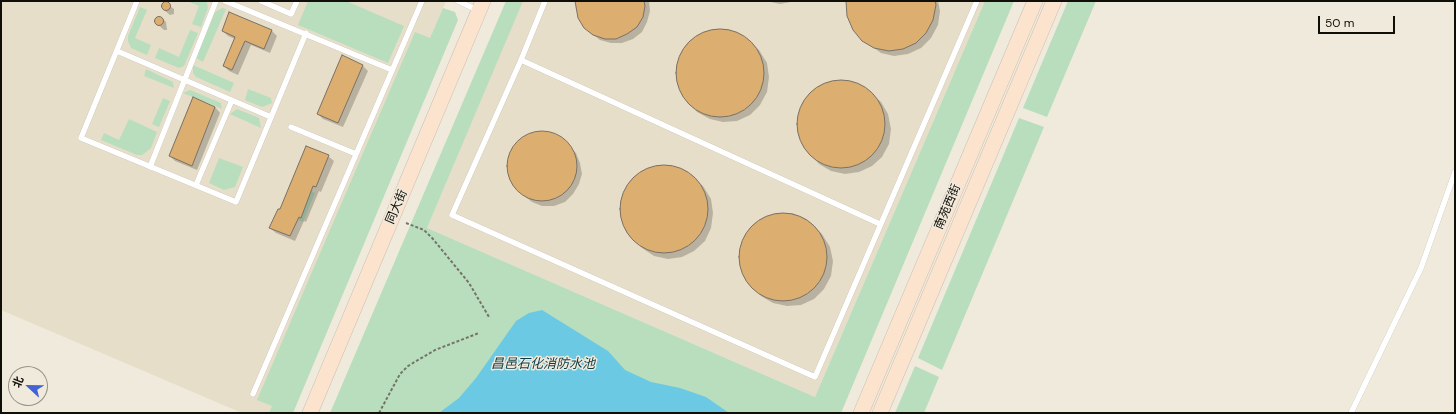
<!DOCTYPE html>
<html>
<head>
<meta charset="utf-8">
<style>
	body { margin:0 }
	#map { position:relative; width:1456px; height:414px; overflow:hidden; background:#f0eadc; font-family:"DM Sans","Noto Sans SC",sans-serif }
	canvas { display:block }
	.frame { position:absolute; inset:0; border:2px solid #100e09; pointer-events:none }
	.north { position:absolute; left:8px; top:366px; width:40px; height:40px; box-sizing:border-box; background:#f0eadc; border:1px solid #969288; border-radius:50%; rotate:292deg; font-size:11px; font-weight:700; line-height:16px; text-align:center; color:#100e09 }
	.north::after { content:''; display:block; margin:auto; width:14px; height:18px; background:#4363d5; clip-path:polygon(50% 0,100% 100%,50% 72%,0 100%) }
	.scale { position:absolute; left:1318px; top:16px; width:77px; height:18px; box-sizing:border-box; border:2px solid #100e09; border-top:0; padding-left:5px; font-size:12px; line-height:14px; white-space:nowrap; color:#100e09; -webkit-text-stroke:3px #f0eadc; paint-order:stroke }
</style>
</head>
<body>
<div id="map">
<canvas width="1456" height="414"></canvas>
<div class="frame"></div>
<div class="north">北</div>
<div class="scale">50 m</div>
</div>
<script>
const ctx = document.querySelector('canvas').getContext('2d');
ctx.lineJoin = 'round';
function fill(path, color) { ctx.fillStyle = color; ctx.fill(path, 'evenodd'); }
const toPath = rows => new Path2D(rows.map(r => 'M' + r).join(''));
function trace(path, color, width, dash) { ctx.strokeStyle = color; ctx.lineWidth = width; ctx.lineCap = dash ? 'butt' : 'round'; ctx.setLineDash(dash || []); ctx.stroke(path); }
function write(font, color, halo, rows, align = 'center') {
  ctx.font = font + ' "DM Sans","Noto Sans SC",sans-serif'; ctx.lineWidth = 3; ctx.setLineDash([]); ctx.textBaseline = 'middle'; ctx.strokeStyle = halo; ctx.fillStyle = color; for (const [text, x, y, turn = 0] of rows) {
    ctx.save(); ctx.translate(x, y); ctx.rotate((+turn || 0) * Math.PI / 180); ctx.textAlign = isNaN(turn) ? turn : align; if (halo) ctx.strokeText(text, 0, 0); ctx.fillText(text, 0, 0); ctx.restore();
  }
}
fill(toPath([
	[1,1,446,1,270,413,242,413,1,310],
	[522,1,985,1,815,397,427,228]
]), '#e7dec9');
fill(toPath([
	[187,1,207,2,208,8,201,27,192,24,199,6],
	[308,1,346,1,404,26,388,63,298,25],
	[506,1,523,1,427,228,815,397,985,1,1014,1,841,413,330,413],
	[1068,1,1096,1,1047,117,1023,108],
	[140,7,147,10,135,38,151,45,147,55,131,48,128,41,128,36],
	[222,8,226,9,203,62,196,58,215,12],
	[443,8,455,12,458,20,293,413,269,413,272,406,257,400,415,32,430,38],
	[190,30,198,33,184,66,179,68,155,58,159,48,179,57],
	[193,65,234,83,230,92,196,77,193,73],
	[146,69,173,82,174,88,144,76],
	[248,89,271,98,272,103,262,107,245,100],
	[190,90,221,103,222,109,183,93],
	[163,98,170,101,159,127,152,124],
	[237,109,259,118,261,128,230,114],
	[1019,118,1044,127,942,370,918,358],
	[129,119,157,132,151,148,142,155,137,155,101,140,104,133,119,140],
	[219,158,243,167,235,187,224,190,209,183],
	[311,191,315,193,303,222,298,220,299,217,301,217],
	[915,366,939,377,924,413,895,413]
]), '#b8debe');
fill(toPath([
	[542,310,608,351,625,370,651,382,680,388,706,397,729,413,439,413,459,398,476,378,516,321,529,313]
]), '#6bc9e3');
fill(toPath([
	[576,1,649,1,650,11,647,22,642,32,633,39,622,43,611,43,600,40,591,33,579,18],
	[766,1,796,1,780,4],
	[847,1,938,1,940,11,938,25,931,38,921,48,908,54,894,56,881,53,863,40],
	[166,3,174,9,174,14,170,15,164,10,162,6],
	[161,17,166,22,167,30,164,30,156,23,157,19],
	[714,29,728,29,742,35,759,50,767,63,769,77,767,92,760,105,750,115,737,121,723,122,710,119,697,112,683,96,677,83,676,68,680,55,688,43,700,34],
	[223,31,272,31,277,36,270,53,251,45,238,75,229,71,224,66,235,39,228,36],
	[362,65,368,71,343,127,323,119,318,114],
	[835,81,850,81,863,86,881,102,888,114,891,129,889,144,882,157,872,166,859,172,845,174,831,171,819,164,804,147,798,134,797,120,801,107,809,94,821,85],
	[215,107,220,113,197,170,175,161,170,156],
	[542,132,553,134,562,139,576,153,580,163,582,174,579,184,573,194,565,202,554,206,542,206,532,202,523,195,510,180,508,169,509,157,514,147,521,139,531,134],
	[328,156,334,161,321,192,319,191,306,222,304,221,295,241,276,233,270,228,280,210],
	[658,165,673,166,686,171,703,186,711,199,713,213,711,228,705,241,694,251,682,257,668,259,654,256,642,248,627,232,621,219,620,205,624,191,632,179,644,170],
	[777,213,792,213,806,219,822,234,830,247,833,261,831,276,824,289,814,299,801,305,787,306,773,303,761,296,746,280,740,267,739,253,743,239,751,227,763,218]
]), '#0003');
const building = toPath([
	[575,1,644,1,645,6,643,17,637,27,627,34,616,39,605,39,593,35,584,28,578,18,575,1],
	[846,1,935,1,936,5,933,20,926,33,916,43,903,49,889,51,874,48,862,41,853,30,847,16,846,1],
	'161.5 6a4.5 4.5 0 1 1 9 0a4.5 4.5 0 1 1-9 0Z',
	[229,12,272,30,264,49,245,41,232,70,223,66,235,37,222,31,229,12],
	'154.5 21a4.5 4.5 0 1 1 9 0a4.5 4.5 0 1 1-9 0Z',
	'676 73a44 44 0 1 1 88 0a44 44 0 1 1-88 0Z',
	[342,55,363,65,338,123,317,114,342,55],
	'797 124a44 44 0 1 1 88 0a44 44 0 1 1-88 0Z',
	[193,97,215,107,192,166,169,156,193,97],
	'507 166a35 35 0 1 1 70 0a35 35 0 1 1-70 0Z',
	[306,146,329,155,316,187,313,186,301,218,299,217,290,236,269,228,278,209,280,209,306,146],
	'620 209a44 44 0 1 1 88 0a44 44 0 1 1-88 0Z',
	'739 257a44 44 0 1 1 88 0a44 44 0 1 1-88 0Z'
]);
fill(building, '#dcae70');
trace(building, '#7a7166', 1);
const lane = toPath([
	[137,1,81,138,236,202,306,33],
	[225,1,392,70],
	[261,1,291,14,297,1],
	[458,1,477,10],
	[545,1,521,60,880,224],
	[117,51,271,117],
	[521,60,452,215,815,377,977,1],
	[291,127,356,154],
	[150,167,216,1],
	[196,185,232,100],
	[253,394,422,1],
	[1351,413,1421,268,1455,172]
]);
const secondary = toPath([
	[310,413,483,1],
	[861,413,1035,1],
	[880,413,1054,1]
]);
trace(lane, '#c4beb0', 6);
trace(secondary, '#c4beb0', 16);
trace(toPath([
	[406,223,424,230,433,239,469,283,489,317],
	[379,413,400,374,408,366,435,350,479,333]
]), '#767369', 2, [3, 2]);
trace(lane, '#fff', 5.5);
trace(secondary, '#fbe3ce', 15);
write('12px', '#100e09', '#f0eadc', [
	["同大街",397,207,-67],
	["南苑西街",948,207,-67]
]);
write('italic 13px', '#0f3b46', '#f0eadc', [
	["昌邑石化消防水池",543,365]
]);
</script>
</body>
</html>
